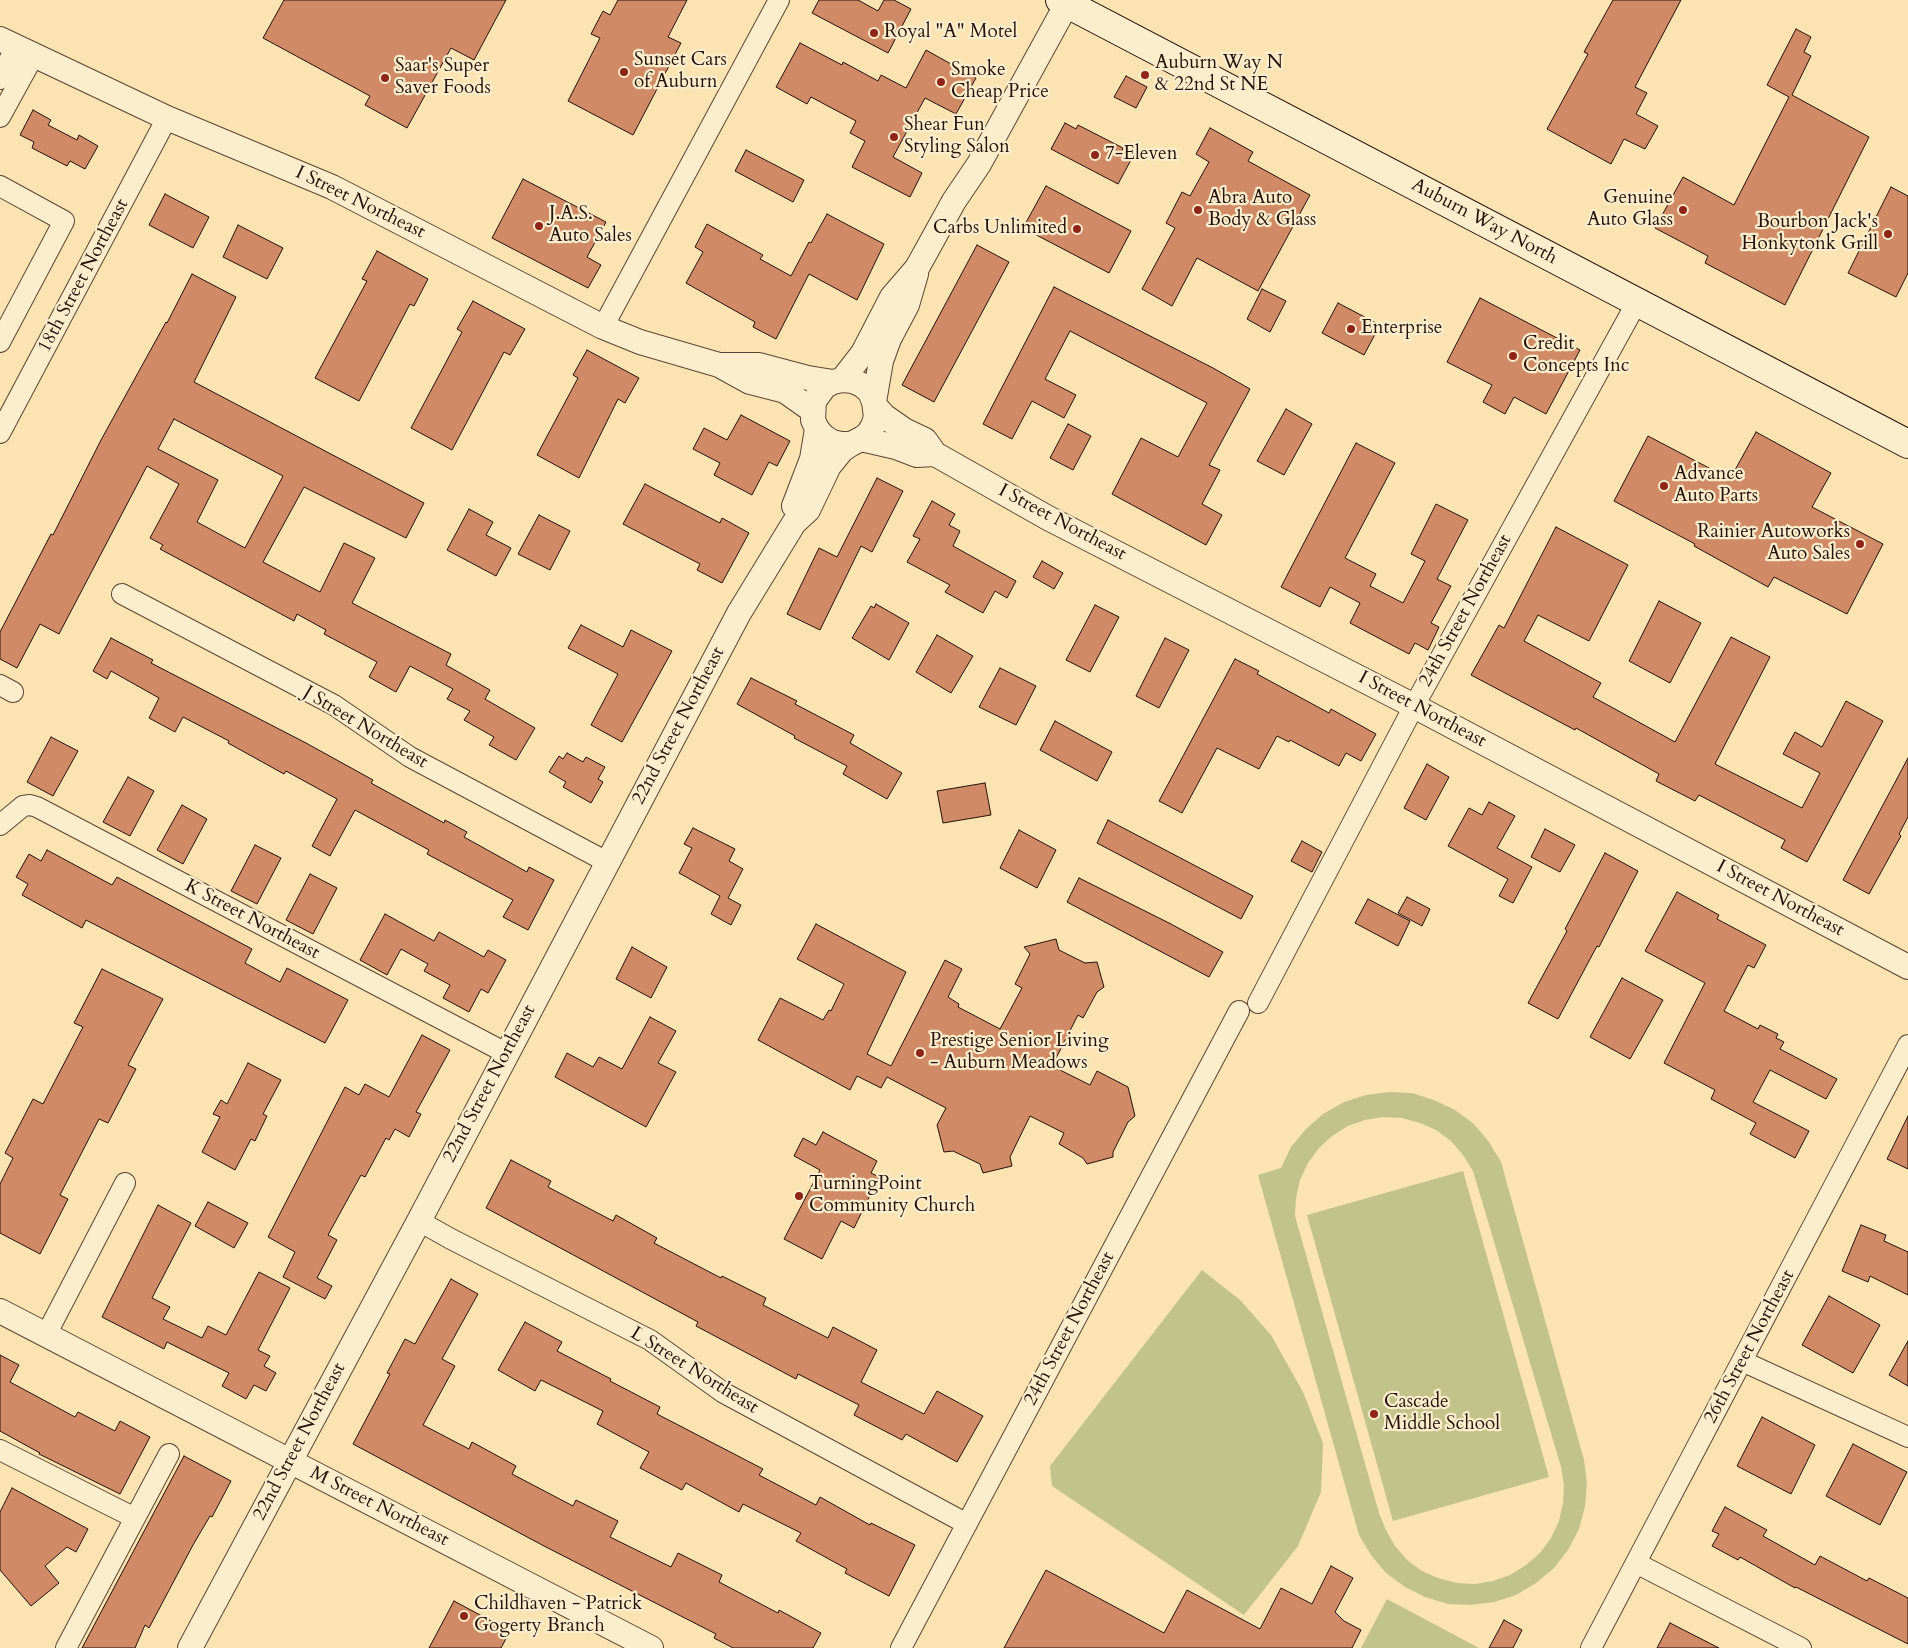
<!DOCTYPE html>
<html>
<head>
<meta charset="utf-8">
<style>
	body { margin:0 }
	canvas { display:block; background:#fbe3b2 }
</style>
</head>
<body>
<canvas width="1908" height="1648"></canvas>
<script>
const ctx = document.querySelector('canvas').getContext('2d');
ctx.lineJoin = 'round';
function fill(path, color) { ctx.fillStyle = color; ctx.fill(path, 'evenodd'); }
const toPath = rows => new Path2D(rows.map(r => 'M' + r).join(''));
function trace(path, color, width, dash) { ctx.strokeStyle = color; ctx.lineWidth = width; ctx.lineCap = dash ? 'butt' : 'round'; ctx.setLineDash(dash || []); ctx.stroke(path); }
function write(font, color, halo, rows, align = 'center') {
  ctx.font = font + ' Cardo,serif'; ctx.lineWidth = 4.5; ctx.setLineDash([]); ctx.textBaseline = 'middle'; ctx.strokeStyle = halo; ctx.fillStyle = color; for (const [text, x, y, turn = 0] of rows) {
    ctx.save(); ctx.translate(x, y); ctx.rotate((+turn || 0) * Math.PI / 180); ctx.textAlign = isNaN(turn) ? turn : align; if (halo) ctx.strokeText(text, 0, 0); ctx.fillText(text, 0, 0); ctx.restore();
  }
}
fill(toPath([
	[1389,1092,1412,1093,1434,1100,1455,1110,1474,1124,1489,1142,1501,1162,1584,1460,1587,1483,1585,1506,1579,1529,1568,1550,1554,1568,1536,1583,1516,1595,1494,1602,1471,1605,1448,1604,1425,1597,1405,1587,1386,1573,1371,1555,1359,1535,1258,1175,1281,1168,1291,1147,1306,1129,1323,1114,1344,1102,1366,1095],
	[1383,1117,1402,1118,1420,1123,1436,1130,1451,1141,1463,1155,1473,1171,1561,1467,1564,1485,1563,1503,1559,1521,1551,1538,1540,1553,1526,1565,1510,1575,1493,1581,1475,1584,1457,1583,1438,1578,1422,1571,1407,1560,1395,1546,1386,1530,1379,1513,1295,1216,1296,1198,1300,1180,1308,1163,1319,1148,1332,1136,1348,1126,1365,1120],
	[1463,1171,1549,1477,1393,1521,1307,1215],
	[1202,1270,1240,1300,1271,1335,1303,1392,1323,1443,1321,1492,1298,1546,1244,1615,1052,1486,1050,1466],
	[1387,1599,1479,1648,1361,1648]
]), '#c2c38a');
const building = toPath([
	[284,0,506,0,474,60,451,48,407,128,365,105,370,96,263,38,284,0],
	[618,0,687,0,668,37,681,43,633,135,568,101,600,38,591,34,603,11,610,15,618,0],
	[819,0,858,0,878,11,884,0,894,0,911,9,888,53,812,13,819,0],
	[1613,0,1681,0,1635,87,1647,93,1636,114,1658,126,1645,149,1624,139,1611,164,1547,129,1588,54,1584,52,1613,0],
	[1796,29,1811,37,1804,52,1811,56,1792,95,1869,137,1785,305,1705,263,1708,256,1655,228,1683,177,1734,205,1789,97,1767,85,1796,29],
	[800,43,842,65,843,62,878,81,881,75,906,88,926,50,976,78,956,114,925,98,893,157,922,173,910,197,852,167,865,141,850,133,856,121,811,97,807,104,776,87,800,43],
	[1126,76,1147,87,1136,108,1114,97,1126,76],
	[33,110,51,120,48,125,77,140,79,135,98,146,85,169,70,161,67,166,32,148,34,142,20,135,33,110],
	[1065,123,1076,129,1078,125,1123,148,1121,153,1132,158,1118,184,1051,149,1065,123],
	[1210,128,1253,152,1248,161,1310,195,1258,291,1197,258,1172,306,1142,289,1175,228,1166,223,1182,192,1190,196,1209,162,1196,154,1210,128],
	[746,150,804,180,793,202,735,171,746,150],
	[523,179,606,222,587,257,601,265,588,288,492,238,523,179],
	[1046,186,1131,231,1109,273,1023,228,1046,186],
	[1891,187,1908,196,1908,273,1896,297,1848,273,1891,187],
	[165,194,209,217,193,248,149,225,165,194],
	[827,214,884,244,857,300,809,274,776,339,753,327,755,322,686,283,703,252,695,247,707,224,763,255,760,259,791,276,809,242,811,243,827,214],
	[238,225,283,248,267,279,223,257,238,225],
	[977,245,1009,262,934,402,902,385,977,245],
	[377,251,428,279,414,306,410,304,359,401,315,378,367,281,362,279,377,251],
	[192,274,236,297,194,382,424,503,406,538,304,487,263,562,320,592,344,543,375,558,352,603,451,654,446,665,490,690,485,699,535,728,516,760,489,745,494,737,464,720,470,711,447,699,453,689,410,666,396,692,369,677,377,662,324,634,326,630,297,614,294,621,160,549,163,545,150,538,179,484,147,466,59,634,40,624,17,668,0,659,0,632,51,534,53,535,101,440,166,322,167,323,192,274],
	[174,419,283,476,245,548,197,522,218,480,158,449,174,419],
	[1054,287,1213,368,1250,389,1209,465,1220,470,1202,504,1222,515,1206,545,1112,494,1141,438,1178,457,1207,403,1070,331,1045,379,1076,395,1064,418,1032,401,1012,439,983,424,1054,287],
	[1262,289,1286,301,1270,332,1247,319,1262,289],
	[1480,298,1580,350,1546,414,1514,397,1505,414,1483,402,1492,385,1447,362,1480,298],
	[473,301,525,329,510,355,504,352,452,450,411,428,462,332,457,329,473,301],
	[1338,303,1380,325,1364,355,1322,333,1338,303],
	[587,350,639,378,625,403,618,399,579,478,537,455,578,378,573,375,587,350],
	[1286,409,1312,424,1284,475,1257,461,1286,409],
	[741,415,790,441,777,466,769,462,752,495,714,475,720,463,693,449,704,428,727,440,741,415],
	[1068,424,1091,436,1073,470,1050,458,1068,424],
	[1756,432,1831,473,1812,507,1883,544,1847,614,1774,577,1768,587,1694,546,1695,544,1614,501,1648,436,1730,479,1756,432],
	[1356,443,1395,463,1345,558,1376,574,1370,586,1403,603,1425,561,1411,554,1436,504,1468,520,1437,579,1451,586,1431,623,1439,627,1428,650,1415,643,1409,654,1350,623,1360,603,1330,587,1320,607,1281,587,1356,443],
	[877,478,903,491,872,552,861,546,820,630,787,614,819,548,837,557,877,478],
	[645,484,720,523,722,518,749,533,722,583,697,570,700,564,623,524,645,484],
	[932,501,955,514,949,525,960,531,953,546,1016,581,1007,598,995,591,983,613,945,592,950,585,907,562,920,539,913,536,932,501],
	[469,509,493,522,486,535,511,548,496,576,447,550,469,509],
	[539,515,570,531,550,570,518,554,539,515],
	[1556,527,1628,565,1589,641,1538,615,1524,641,1601,683,1593,697,1675,742,1731,637,1770,657,1715,764,1802,808,1820,773,1783,754,1795,732,1822,747,1846,701,1883,721,1807,862,1781,848,1785,840,1699,795,1695,801,1656,781,1659,774,1576,728,1575,730,1471,675,1499,625,1504,628,1556,527],
	[1042,561,1063,573,1054,589,1033,577,1042,561],
	[1659,601,1701,623,1670,683,1629,661,1659,601],
	[876,604,909,623,889,660,852,638,871,606,874,608,876,604],
	[1095,605,1119,617,1090,672,1066,660,1095,605],
	[581,625,623,647,631,630,672,651,622,742,591,725,618,674,568,648,581,625],
	[937,635,973,656,951,693,916,672,937,635],
	[111,638,153,660,151,663,306,743,373,780,371,783,444,823,445,820,467,832,464,837,527,872,529,867,554,880,528,930,503,917,513,900,427,854,429,850,355,810,330,856,312,846,337,799,286,771,284,774,228,743,229,741,183,717,175,732,149,718,159,698,111,671,107,679,93,671,111,638],
	[1165,638,1189,650,1159,708,1136,696,1165,638],
	[1235,659,1259,671,1257,674,1329,713,1331,709,1376,734,1361,761,1346,753,1339,766,1290,740,1289,742,1277,736,1259,769,1217,748,1182,813,1159,801,1235,659],
	[1000,668,1036,686,1016,725,979,707,1000,668],
	[751,678,797,701,795,704,854,735,850,743,902,773,887,799,843,774,847,766,794,738,795,736,737,704,751,678],
	[1055,721,1112,752,1097,781,1040,750,1055,721],
	[51,737,78,751,53,796,27,782,51,737],
	[567,753,583,762,586,757,605,767,598,779,603,782,591,803,563,787,566,782,549,772,559,756,563,759,567,753],
	[1908,758,1908,817,1899,834,1901,836,1869,894,1843,880,1908,758],
	[1427,764,1449,777,1426,820,1404,808,1427,764],
	[128,777,154,791,130,836,103,822,128,777],
	[985,783,991,815,943,823,937,791,985,783],
	[1489,802,1515,816,1497,848,1532,867,1513,903,1499,896,1508,879,1448,846,1469,808,1482,815,1489,802],
	[182,805,207,819,183,864,157,850,182,805],
	[1108,820,1253,896,1241,919,1097,843,1108,820],
	[693,828,735,849,729,861,743,869,728,898,741,905,731,925,711,914,720,896,679,873,692,848,684,844,693,828],
	[1545,829,1575,845,1560,872,1531,857,1545,829],
	[1019,830,1056,850,1037,888,1000,868,1019,830],
	[1302,841,1322,852,1312,872,1291,861,1302,841],
	[255,845,281,858,257,904,231,891,255,845],
	[47,850,112,885,117,877,252,949,245,963,280,982,287,968,348,1000,325,1043,86,920,82,928,22,895,28,884,16,877,29,854,41,861,47,850],
	[1605,853,1638,871,1599,947,1597,946,1558,1019,1528,1003,1567,931,1565,929,1605,853],
	[310,874,337,888,313,934,286,920,310,874],
	[1079,878,1169,923,1223,952,1209,977,1067,902,1079,878],
	[1677,892,1719,915,1717,919,1766,945,1754,968,1748,965,1724,1011,1758,1029,1760,1025,1778,1034,1776,1038,1784,1042,1780,1049,1837,1079,1826,1099,1770,1070,1753,1102,1809,1131,1795,1158,1750,1134,1756,1123,1711,1099,1715,1090,1664,1063,1705,983,1645,951,1677,892],
	[1407,897,1430,909,1422,926,1398,913,1407,897],
	[1368,899,1410,921,1398,946,1355,923,1368,899],
	[385,914,434,941,439,932,484,957,488,950,506,960,488,993,481,989,469,1012,443,998,450,985,424,971,428,964,401,949,387,975,360,960,385,914],
	[816,924,906,972,867,1054,891,1066,945,960,962,969,948,997,959,1004,958,1007,1000,1029,1022,988,1015,984,1030,954,1024,947,1056,939,1059,950,1085,963,1097,962,1104,987,1097,992,1083,1018,1078,1015,1052,1066,1090,1085,1097,1071,1128,1087,1135,1116,1128,1122,1113,1152,1113,1157,1087,1164,1083,1158,1059,1144,1064,1133,1030,1116,1010,1157,1012,1166,983,1173,980,1164,953,1151,944,1152,937,1125,946,1108,887,1077,881,1088,857,1076,850,1090,758,1040,780,998,823,1020,829,1010,831,1011,844,984,797,959,816,924],
	[632,947,667,967,651,998,616,979,632,947],
	[102,969,163,999,128,1065,136,1069,108,1123,99,1119,60,1195,68,1199,40,1254,0,1233,0,1184,13,1158,5,1153,33,1099,43,1104,83,1027,74,1023,102,969],
	[1622,978,1663,1000,1630,1059,1590,1037,1622,978],
	[650,1017,676,1031,658,1063,676,1072,646,1127,555,1077,567,1053,593,1067,599,1057,622,1069,650,1017],
	[422,1035,450,1050,416,1112,421,1114,409,1137,395,1129,389,1140,386,1138,365,1177,361,1175,328,1235,337,1240,317,1278,332,1286,325,1299,283,1277,295,1252,268,1237,345,1087,359,1095,365,1084,389,1097,422,1035],
	[248,1063,281,1080,263,1114,267,1116,255,1141,251,1139,235,1170,202,1152,220,1117,213,1114,221,1100,227,1104,248,1063],
	[1908,1116,1908,1169,1887,1159,1908,1116],
	[823,1132,877,1161,871,1173,879,1177,854,1228,841,1221,822,1259,784,1239,820,1170,794,1156,803,1138,816,1145,823,1132],
	[511,1160,551,1181,548,1187,613,1221,616,1215,657,1238,654,1243,721,1278,722,1276,766,1298,763,1305,828,1338,833,1327,877,1350,861,1382,924,1414,937,1391,983,1416,957,1462,906,1434,902,1440,854,1415,859,1405,798,1374,796,1379,696,1326,698,1322,486,1208,511,1160],
	[208,1202,248,1223,234,1248,195,1226,208,1202],
	[158,1205,191,1223,152,1298,170,1307,163,1319,202,1338,208,1326,226,1335,259,1272,290,1288,258,1350,270,1356,264,1366,276,1373,266,1391,254,1385,246,1399,222,1386,229,1373,167,1342,164,1349,102,1317,158,1205],
	[1861,1225,1886,1235,1884,1241,1908,1252,1908,1295,1870,1276,1868,1282,1842,1271,1861,1225],
	[451,1279,478,1294,442,1359,455,1366,423,1425,469,1449,472,1442,516,1466,512,1474,573,1506,576,1500,618,1521,610,1537,671,1567,678,1553,722,1575,719,1582,778,1613,779,1610,821,1633,813,1648,733,1648,714,1638,716,1634,544,1546,353,1444,390,1374,387,1373,405,1339,415,1344,451,1279],
	[1829,1296,1880,1325,1853,1373,1802,1345,1829,1296],
	[525,1322,562,1342,557,1351,611,1379,610,1381,660,1407,657,1414,763,1469,759,1475,816,1505,820,1497,870,1525,871,1523,915,1545,889,1596,845,1573,847,1569,796,1541,801,1533,743,1504,739,1512,686,1483,682,1490,640,1468,649,1452,597,1424,603,1411,541,1380,535,1391,498,1370,525,1322],
	[1908,1341,1908,1386,1889,1375,1908,1341],
	[0,1355,19,1365,10,1382,75,1417,78,1412,115,1431,120,1421,150,1437,120,1494,39,1454,40,1453,0,1431,0,1355],
	[1762,1417,1815,1445,1791,1494,1737,1466,1762,1417],
	[1853,1444,1907,1472,1880,1525,1826,1496,1853,1444],
	[184,1456,231,1481,212,1517,210,1516,193,1545,149,1628,145,1625,135,1648,82,1648,184,1456],
	[12,1488,88,1529,76,1552,67,1547,45,1566,59,1583,31,1606,0,1570,0,1512,12,1488],
	[1725,1507,1767,1530,1763,1536,1815,1565,1820,1556,1867,1581,1869,1578,1908,1598,1908,1644,1796,1587,1795,1588,1740,1557,1738,1560,1712,1546,1719,1534,1712,1531,1725,1507],
	[1331,1566,1353,1578,1335,1612,1344,1621,1361,1630,1352,1648,1004,1648,1046,1570,1164,1633,1187,1590,1260,1629,1281,1588,1312,1604,1331,1566],
	[454,1601,510,1631,501,1648,429,1648,454,1601],
	[1504,1620,1522,1630,1513,1648,1489,1648,1504,1620],
	[1670,1623,1719,1648,1657,1648,1670,1623]
]);
fill(building, '#d08a66');
trace(building, '#24120a', 1);
const minor = toPath([
	[0,79,16,46],
	[0,117,34,55],
	[0,186,64,221,0,342],
	[603,327,779,0],
	[0,433,167,118],
	[122,594,334,705,410,757,607,862],
	[0,685,13,692],
	[0,825,23,806,30,805,37,807,506,1053],
	[1258,1003,1414,706,1637,302],
	[419,1221,451,1239,650,1340,724,1393,967,1524],
	[46,1335,125,1183],
	[1742,1361,1908,1437],
	[0,1450,135,1518],
	[1636,1563,1801,1648],
	[66,1648,169,1454],
	[901,1648,1239,1011],
	[1591,1648,1908,1045]
]);
const tertiary = toPath([
	[0,39,167,118,332,187,603,327,640,342,719,365,750,382,785,391,812,410],
	[721,365,759,365,808,378,833,382,842,380,853,381,862,385,870,392,874,402,876,417,873,426,868,434,861,439,851,444,841,444,832,442,823,436,817,429,813,420,814,401,825,386,833,382],
	[842,380,863,353,892,297,917,268,954,201,979,164,1069,0],
	[874,402,881,361,889,339,907,305,916,274],
	[876,407,884,416,904,430,925,440,935,454,1048,518,1414,706,1908,967],
	[861,439,896,447,917,455,935,454],
	[794,506,812,459,817,429],
	[0,1311,651,1648],
	[190,1648,419,1221,739,613,794,523,808,510,829,466,842,450,851,444]
]);
const secondary = toPath([
	[1060,0,1908,444]
]);
trace(minor, '#5a4634', 22);
trace(tertiary, '#5a4634', 26);
trace(secondary, '#24120a', 30);
trace(minor, '#fcedcd', 20);
trace(tertiary, '#fcedcd', 24);
trace(secondary, '#fcedcd', 28);
for (const [x, y, r, color] of [
	[874,33,5,"#8f2418"],
	[624,72,5,"#8f2418"],
	[1145,75,5,"#8f2418"],
	[385,78,5,"#8f2418"],
	[941,82,5,"#8f2418"],
	[894,137,5,"#8f2418"],
	[1095,155,5,"#8f2418"],
	[1198,210,5,"#8f2418"],
	[1683,210,5,"#8f2418"],
	[539,226,5,"#8f2418"],
	[1077,229,5,"#8f2418"],
	[1888,234,5,"#8f2418"],
	[1351,329,5,"#8f2418"],
	[1513,356,5,"#8f2418"],
	[1664,486,5,"#8f2418"],
	[1860,544,5,"#8f2418"],
	[920,1053,5,"#8f2418"],
	[799,1196,5,"#8f2418"],
	[1374,1414,5,"#8f2418"],
	[464,1616,5,"#8f2418"]
]) { const dot = new Path2D(); dot.arc(x, y, r, 0, 2 * Math.PI); ctx.fillStyle = color; ctx.fill(dot); trace(dot, '#fcedcd', 2); }
write('19px', '#24120a', '#fcedcd', [
	["Royal \"A\" Motel",884,33],
	["Sunset Cars",634,61],
	["of Auburn",634,83],
	["Auburn Way N",1155,64],
	["& 22nd St NE",1155,86],
	["Saar's Super",395,67],
	["Saver Foods",395,89],
	["Smoke",951,71],
	["Cheap Price",951,93],
	["Shear Fun",904,126],
	["Styling Salon",904,148],
	["7-Eleven",1105,155],
	["Abra Auto",1208,199],
	["Body & Glass",1208,221],
	["Genuine",1673,199,"right"],
	["Auto Glass",1673,221,"right"],
	["J.A.S.",549,215],
	["Auto Sales",549,237],
	["Bourbon Jack's",1878,223,"right"],
	["Honkytonk Grill",1878,245,"right"],
	["Carbs Unlimited",1067,229,"right"],
	["Enterprise",1361,329],
	["Credit",1523,345],
	["Concepts Inc",1523,367],
	["Advance",1674,475],
	["Auto Parts",1674,497],
	["Rainier Autoworks",1850,533,"right"],
	["Auto Sales",1850,555,"right"],
	["Prestige Senior Living",930,1042],
	["- Auburn Meadows",930,1064],
	["TurningPoint",809,1185],
	["Community Church",809,1207],
	["Cascade",1384,1403],
	["Middle School",1384,1425],
	["Childhaven - Patrick",474,1605],
	["Gogerty Branch",474,1627]
], 'left');
write('19px', '#24120a', '#fcedcd', [
	["I Street Northeast",360,203,26],
	["Auburn Way North",1484,222,28],
	["18th Street Northeast",84,276,-62],
	["I Street Northeast",1062,523,28],
	["24th Street Northeast",1466,611,-61],
	["I Street Northeast",1422,710,28],
	["22nd Street Northeast",679,726,-62],
	["J Street Northeast",365,728,31],
	["I Street Northeast",1780,899,28],
	["K Street Northeast",252,920,28],
	["22nd Street Northeast",490,1084,-62],
	["24th Street Northeast",1070,1329,-62],
	["26th Street Northeast",1750,1347,-62],
	["L Street Northeast",694,1371,32],
	["22nd Street Northeast",300,1442,-62],
	["M Street Northeast",379,1507,27]
]);
</script>
</body>
</html>
